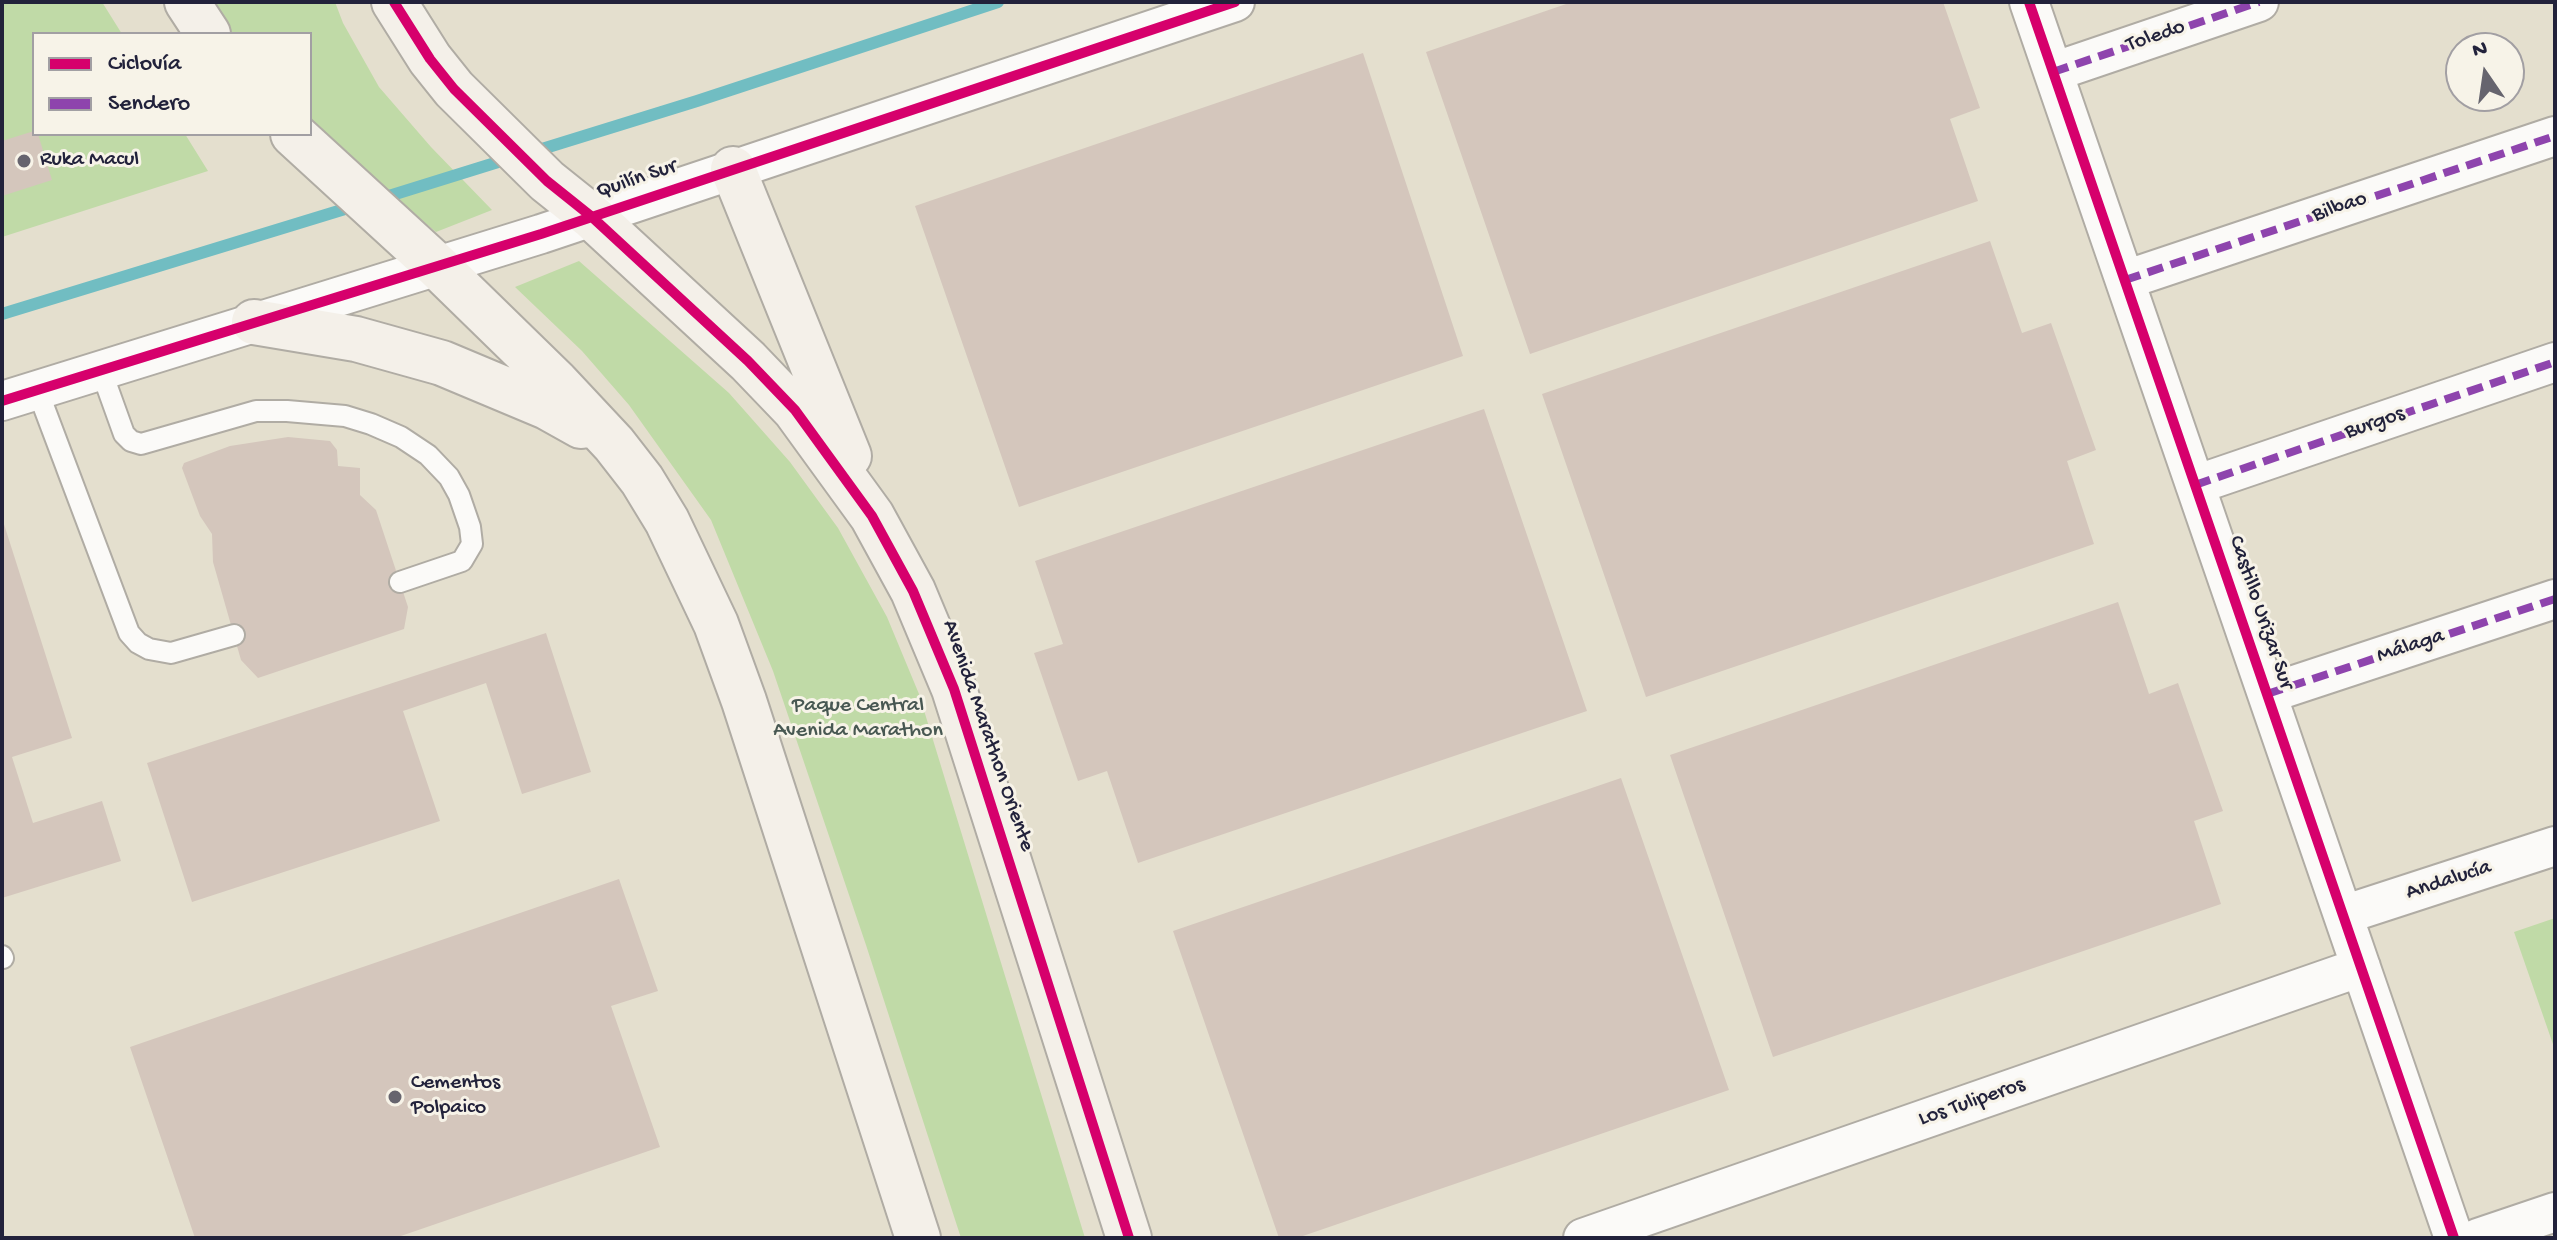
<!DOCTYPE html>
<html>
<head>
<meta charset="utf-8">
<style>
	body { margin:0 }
	#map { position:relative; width:2557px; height:1240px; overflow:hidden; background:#e4dfce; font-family:"Gochi Hand",sans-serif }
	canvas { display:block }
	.frame { position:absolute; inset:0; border:4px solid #22223b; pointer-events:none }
	.legend { position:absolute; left:32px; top:32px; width:280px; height:104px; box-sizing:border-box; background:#f7f3e8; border:2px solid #a29fa3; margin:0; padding:10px 14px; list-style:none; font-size:24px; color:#22223b }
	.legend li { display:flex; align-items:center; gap:16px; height:40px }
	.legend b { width:40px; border:2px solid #a29fa3 }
	.north { position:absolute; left:2445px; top:32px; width:80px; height:80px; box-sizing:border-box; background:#f7f3e8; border:2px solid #a29fa3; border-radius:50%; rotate:347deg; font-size:22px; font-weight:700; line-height:32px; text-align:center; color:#22223b }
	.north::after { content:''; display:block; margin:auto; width:28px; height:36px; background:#66646e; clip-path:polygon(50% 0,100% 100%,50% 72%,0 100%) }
</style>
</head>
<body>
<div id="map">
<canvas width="2557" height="1240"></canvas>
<div class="frame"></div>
<ul class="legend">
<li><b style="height:10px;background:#d6006c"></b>Ciclovía</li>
<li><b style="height:10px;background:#8e44ad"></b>Sendero</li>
</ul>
<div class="north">N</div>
</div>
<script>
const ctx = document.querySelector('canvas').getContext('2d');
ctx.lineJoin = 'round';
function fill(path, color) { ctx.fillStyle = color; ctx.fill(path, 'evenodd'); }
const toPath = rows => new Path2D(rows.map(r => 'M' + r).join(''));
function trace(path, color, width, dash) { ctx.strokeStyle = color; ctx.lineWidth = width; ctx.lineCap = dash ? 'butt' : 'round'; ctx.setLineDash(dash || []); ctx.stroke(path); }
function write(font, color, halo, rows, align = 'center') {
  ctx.font = font + ' "Gochi Hand",sans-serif'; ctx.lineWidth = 6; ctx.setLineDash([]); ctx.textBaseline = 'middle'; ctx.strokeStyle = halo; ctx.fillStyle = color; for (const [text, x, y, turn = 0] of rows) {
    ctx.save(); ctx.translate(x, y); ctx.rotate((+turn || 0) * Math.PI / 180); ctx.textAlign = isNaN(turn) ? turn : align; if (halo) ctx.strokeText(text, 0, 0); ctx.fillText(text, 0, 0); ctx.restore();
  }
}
fill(toPath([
	[2,2,102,2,122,34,34,34,34,134,185,134,208,171,2,237],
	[208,2,335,2,343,23,379,87,431,147,492,210,436,232,357,167,310,125,310,34,230,34],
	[579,261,729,393,790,462,838,528,887,617,919,694,1085,1238,961,1238,866,945,773,671,711,520,629,405,582,351,515,287],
	[2555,918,2555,1050,2514,932]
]), '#c0daa7');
trace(toPath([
	[529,153,697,101,998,2],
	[376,200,511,158],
	[2,314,358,205]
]), '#71bdc2', 12);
fill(toPath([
	[1572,2,1943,2,1980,108,1950,119,1978,201,1530,354,1426,52],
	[1363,53,1463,356,1019,507,915,206],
	[34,131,34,134,38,134,52,180,2,196,2,141],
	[1990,241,2022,333,2051,323,2096,450,2067,461,2094,544,1646,697,1542,394],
	[1484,409,1587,711,1138,863,1107,771,1078,781,1034,653,1063,644,1035,561],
	[288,437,330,441,337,450,338,466,360,468,360,495,376,510,408,607,404,629,258,678,241,660,213,562,212,534,200,516,182,468,184,463,230,446],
	[3,521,72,738,12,757,33,823,102,801,121,861,2,898],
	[2118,602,2149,694,2178,683,2223,811,2194,821,2221,904,1773,1057,1670,755],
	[546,633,591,772,522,794,486,683,403,711,440,821,192,902,147,763],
	[1621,778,1729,1090,1297,1238,1279,1238,1173,931],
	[619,879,658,991,611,1006,660,1147,395,1238,195,1238,130,1047]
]), '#d4c6bc');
const lane = toPath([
	[101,370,124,434,131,441,141,444,256,411,287,411,345,416,371,424,401,437,428,455,449,477,459,495,470,527,472,544,462,561,400,582],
	[37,389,129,633,138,643,149,649,171,653,234,635],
	[2,956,3,958]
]);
const street = toPath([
	[2029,2,2454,1238],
	[2053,72,2259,2],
	[2125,280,2555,136],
	[2,401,541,234,1235,2],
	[2195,485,2555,362],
	[2267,694,2555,599],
	[2343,915,2555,846],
	[1583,1238,2361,967],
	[2478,1238,2555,1212]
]);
const secondary = toPath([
	[187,2,208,34],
	[394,2,430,59,454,89,547,181,592,217,748,361,795,410,872,516,913,591,954,689,1129,1238],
	[293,134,437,266,556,382,614,444,642,480,667,521,716,624,744,701,918,1238],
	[733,169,849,456],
	[254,322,356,339,442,363,547,407,581,426]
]);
trace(lane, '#b0aca4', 24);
trace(street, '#b0aca4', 42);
trace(secondary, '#b0aca4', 48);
trace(lane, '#fbfaf8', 20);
trace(street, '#fbfaf8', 38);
trace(secondary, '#f4f0e9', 44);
trace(toPath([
	[2053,72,2259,2],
	[2125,280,2555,136],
	[2195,485,2555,362],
	[2267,694,2555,599]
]), '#8e44ad', 8, [16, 8]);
trace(toPath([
	[394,2,430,59,454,89,547,181,592,217,748,361,795,410,872,516,913,591,954,689,1129,1238],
	[2029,2,2454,1238],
	[2,401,541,234,1235,2]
]), '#d6006c', 10);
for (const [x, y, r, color] of [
	[24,161,8,"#66646e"],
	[395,1097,8,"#66646e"]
]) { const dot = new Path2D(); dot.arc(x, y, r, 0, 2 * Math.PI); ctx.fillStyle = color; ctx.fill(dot); trace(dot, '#f7f3e8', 3); }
write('22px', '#22223b', '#f7f3e8', [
	["Toledo",2156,37,-19],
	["Quilín Sur",637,180,-19],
	["Bilbao",2340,208,-19],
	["Burgos",2375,424,-19],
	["Castillo Urizar Sur",2260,613,71],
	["Málaga",2411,647,-18],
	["Avenida Marathon Oriente",987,736,71],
	["Andalucía",2449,881,-18],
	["Los Tuliperos",1972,1103,-19]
]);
write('22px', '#22223b', '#f7f3e8', [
	["Ruka Macul",40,161],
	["Cementos",411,1084],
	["Polpaico",411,1109]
], 'left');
write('22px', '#485852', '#f7f3e8', [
	["Paque Central",858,707],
	["Avenida Marathon",858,732]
]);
</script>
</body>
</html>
